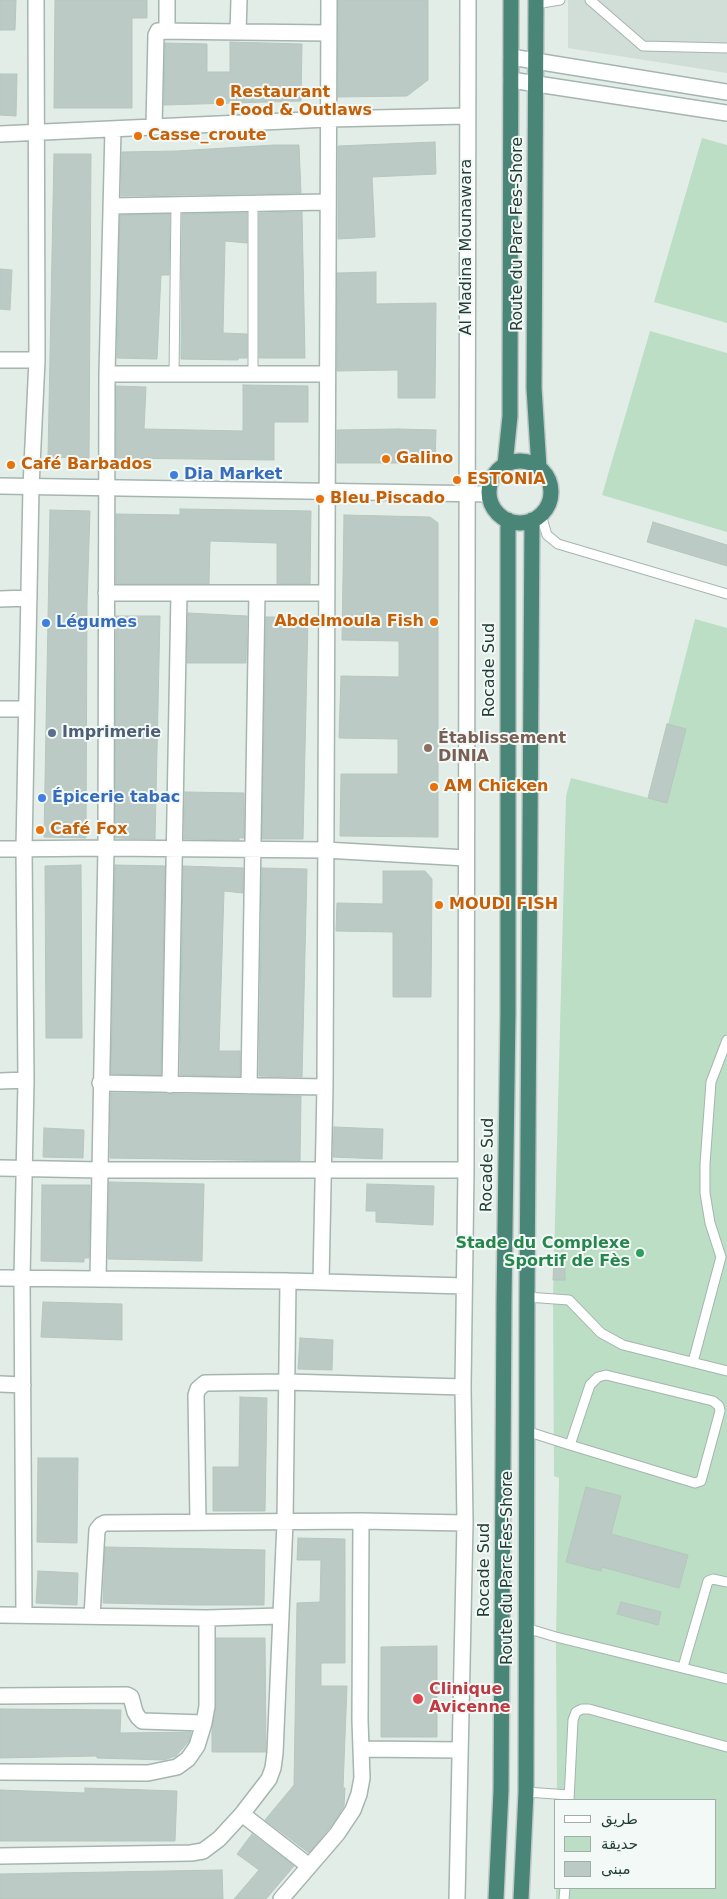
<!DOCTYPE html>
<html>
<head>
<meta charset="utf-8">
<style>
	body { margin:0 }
	#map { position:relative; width:727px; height:1899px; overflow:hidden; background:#e3ede8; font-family:"DejaVu Sans",Vazirmatn,sans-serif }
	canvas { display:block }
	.legend { position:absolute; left:554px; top:1799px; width:162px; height:90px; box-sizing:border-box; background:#f3f9f6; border:1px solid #9faea9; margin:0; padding:6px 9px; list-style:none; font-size:15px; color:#223e36 }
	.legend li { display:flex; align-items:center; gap:10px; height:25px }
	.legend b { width:25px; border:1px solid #9faea9 }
</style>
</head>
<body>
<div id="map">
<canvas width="727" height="1899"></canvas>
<ul class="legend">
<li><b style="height:6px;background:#fff"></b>طريق</li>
<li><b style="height:14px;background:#bbdec4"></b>حديقة</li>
<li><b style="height:14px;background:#bbcac4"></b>مبنى</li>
</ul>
</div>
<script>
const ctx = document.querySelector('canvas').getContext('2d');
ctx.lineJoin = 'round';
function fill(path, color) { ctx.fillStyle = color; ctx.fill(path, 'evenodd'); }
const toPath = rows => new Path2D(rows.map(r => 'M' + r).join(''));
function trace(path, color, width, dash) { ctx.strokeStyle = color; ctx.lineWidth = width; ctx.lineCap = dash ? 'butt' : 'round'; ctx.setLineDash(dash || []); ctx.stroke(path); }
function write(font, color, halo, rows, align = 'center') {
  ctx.font = font + ' "DejaVu Sans",sans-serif'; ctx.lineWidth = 4; ctx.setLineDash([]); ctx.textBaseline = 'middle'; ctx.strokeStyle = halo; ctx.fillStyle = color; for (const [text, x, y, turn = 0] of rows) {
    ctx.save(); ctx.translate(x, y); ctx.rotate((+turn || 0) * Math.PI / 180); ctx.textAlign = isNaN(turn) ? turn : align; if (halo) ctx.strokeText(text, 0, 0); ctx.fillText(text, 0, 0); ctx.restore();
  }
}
fill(toPath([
	[568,0,727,0,727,73,568,48]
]), '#d1ddd7');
fill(toPath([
	[702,138,727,145,727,323,654,302],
	[650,331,727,353,727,532,602,495],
	[695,619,727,628,727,1899,556,1899,556,1888,716,1888,716,1800,557,1800,556,1637,559,1478,554,1476,553,1298,566,796,571,778,649,798]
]), '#bbdec4');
const building = toPath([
	[0,0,16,0,15,30,0,30,0,0],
	[55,0,147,0,147,18,132,18,132,108,54,108,55,0],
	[338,0,428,0,428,80,407,96,338,97,338,0],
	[230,42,302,44,301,101,164,105,165,43,207,44,207,72,230,72,230,42],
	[0,74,17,74,16,116,0,115,0,74],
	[435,142,436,174,372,177,375,237,338,239,338,146,435,142],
	[274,145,299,145,301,193,121,196,122,152,177,151,274,145],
	[54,154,91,154,89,458,48,457,54,154],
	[302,212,305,358,259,358,259,213,302,212],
	[247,213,247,243,225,241,223,333,247,334,247,358,238,358,238,360,181,359,182,214,247,213],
	[170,214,169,275,161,275,157,359,117,358,120,215,170,214],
	[0,269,12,270,10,310,0,309,0,269],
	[376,272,376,304,436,303,435,398,398,398,398,370,337,371,337,273,376,272],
	[243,385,308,386,308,422,274,422,274,460,116,458,116,386,146,387,144,429,243,431,243,385],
	[398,429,436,430,435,463,337,463,337,430,398,429],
	[180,509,311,511,310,584,277,584,277,543,210,541,209,584,116,584,116,514,180,515,180,509],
	[50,510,90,511,87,604,86,838,44,837,50,510],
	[344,515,430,517,438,523,438,837,340,836,341,774,398,774,398,739,339,738,341,676,399,677,399,641,342,640,344,515],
	[653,522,727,545,727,566,647,542,653,522],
	[188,613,247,616,246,663,187,663,188,613],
	[116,616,160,616,155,839,115,838,116,616],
	[266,617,308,617,303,839,262,839,266,617],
	[667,724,686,729,667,803,648,798,667,724],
	[185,792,244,793,244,838,239,838,239,840,184,839,185,792],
	[81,865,82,1038,46,1038,45,866,81,865],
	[115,865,165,866,161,1075,111,1074,115,865],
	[183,866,243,868,243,893,224,891,219,1051,240,1051,240,1076,180,1075,183,866],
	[262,868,307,869,302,1077,259,1076,262,868],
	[383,871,425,871,432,879,431,997,393,997,393,932,336,931,337,903,383,904,383,871],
	[111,1093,301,1096,300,1161,110,1158,111,1093],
	[334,1127,383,1129,382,1159,333,1157,334,1127],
	[44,1128,84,1130,83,1158,43,1157,44,1128],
	[109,1182,204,1184,202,1261,108,1259,109,1182],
	[367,1184,434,1186,433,1225,376,1222,376,1211,366,1211,367,1184],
	[42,1185,90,1185,89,1258,84,1258,84,1262,41,1261,42,1185],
	[554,1260,565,1260,565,1280,553,1280,554,1260],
	[43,1302,122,1304,122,1340,41,1337,43,1302],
	[300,1338,333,1340,332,1370,298,1369,300,1338],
	[240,1397,267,1398,265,1511,213,1511,213,1467,239,1467,240,1397],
	[38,1458,78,1458,77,1543,37,1542,38,1458],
	[586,1487,621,1496,611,1534,688,1555,679,1588,602,1567,601,1571,566,1562,586,1487],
	[298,1538,345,1539,345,1663,321,1663,321,1686,347,1686,343,1788,345,1788,344,1806,332,1825,309,1853,265,1820,294,1785,297,1603,320,1602,321,1560,297,1560,298,1538],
	[105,1547,265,1550,264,1605,195,1605,103,1603,105,1547],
	[38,1571,78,1573,77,1605,36,1603,38,1571],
	[621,1602,661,1612,658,1625,617,1614,621,1602],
	[216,1638,265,1638,266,1752,212,1752,212,1728,216,1706,216,1638],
	[437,1646,437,1737,381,1737,381,1647,437,1646],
	[0,1709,121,1710,120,1733,191,1732,189,1741,176,1756,164,1760,97,1758,97,1756,0,1758,0,1709],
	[85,1788,177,1791,175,1841,0,1841,0,1790,85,1793,85,1788],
	[252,1834,294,1866,266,1899,234,1899,259,1870,237,1854,252,1834],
	[222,1870,223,1899,0,1899,0,1874,222,1870]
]);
fill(building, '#bbcac4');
trace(building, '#b5c6bf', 1);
const service = toPath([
	[590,0,643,46,727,48],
	[536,4,560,0],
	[174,374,176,205],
	[253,374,253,203],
	[541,515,547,535,558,544,727,594],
	[527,1297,569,1300,601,1333,623,1345,727,1371],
	[693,1362,721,1257,710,1223,705,1193,705,1164,711,1082,727,1040],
	[526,1431,570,1445,695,1483,701,1481,720,1411,719,1406,713,1401,606,1375,598,1377,590,1385,570,1445],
	[526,1628,556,1637,727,1679],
	[683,1667,708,1581,713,1579,727,1582],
	[526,1792,569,1795],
	[569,1800,573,1720,576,1712,582,1709,589,1709,727,1747],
	[564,1899,565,1888]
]);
const minor = toPath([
	[167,31,167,0],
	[238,32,239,0],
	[511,57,727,92],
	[511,80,727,113],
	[154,127,156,35,158,31,328,33],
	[0,134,328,119,467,116],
	[111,206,327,202],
	[0,360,37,360],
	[107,374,326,374],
	[106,593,326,593],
	[0,599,29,598],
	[0,709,26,709],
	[0,849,106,848,325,850,466,858],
	[0,1081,26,1080],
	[100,1083,325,1087],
	[170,1085,179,593],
	[249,1086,257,593],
	[0,1168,99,1170,466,1170],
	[0,1278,288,1281,464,1286],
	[98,1278,106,848,107,374,113,129],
	[321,1282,325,1087,329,0],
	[0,1384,23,1385],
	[198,1521,196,1395,198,1389,205,1383,287,1382,463,1387],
	[0,1615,207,1618,281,1616],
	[24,1615,22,1278,26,1080,24,848,31,487,37,360,36,0],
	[92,1616,97,1530,101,1525,105,1523,361,1521,465,1523],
	[0,1696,127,1695,131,1697,135,1712,138,1717,142,1721,204,1723],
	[362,1749,459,1750],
	[0,1772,148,1773,177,1767,188,1759,197,1746,204,1723,207,1706,207,1618],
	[242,1814,309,1866],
	[0,1856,191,1853,203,1851,219,1839,242,1814,269,1779,273,1768,275,1753,285,1522,288,1281],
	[281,1899,337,1834,353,1810,359,1794,362,1778,360,1720,361,1521],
	[457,1899,465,1523,463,1387,466,1170,468,0]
]);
const tertiary = toPath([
	[0,486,489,494]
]);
const trunk = toPath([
	[536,0,534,388,539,468],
	'489 492a31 31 0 1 1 62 0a31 31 0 1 1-62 0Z',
	[505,465,510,416,510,388,511,0],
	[496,1899,501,1791,504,1300,508,1013,508,520],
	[521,1899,526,1792,527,1297,532,520]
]);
trace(service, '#a5b5af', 11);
trace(minor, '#a5b5af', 18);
trace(tertiary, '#a5b5af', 18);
trace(trunk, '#c1c9c7', 18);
trace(service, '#fff', 9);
trace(minor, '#fff', 15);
trace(tertiary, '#fff', 15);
trace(trunk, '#4a8678', 15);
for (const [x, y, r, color] of [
	[220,102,5,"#e8710a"],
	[138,136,5,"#e8710a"],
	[386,459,5,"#e8710a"],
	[11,465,5,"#e8710a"],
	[174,475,5,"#3f7fe0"],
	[457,480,5,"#e8710a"],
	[320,499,5,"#e8710a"],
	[434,622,5,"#e8710a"],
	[46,623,5,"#3f7fe0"],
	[52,733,5,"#5c6f8a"],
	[428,748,5,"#8d6e63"],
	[434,787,5,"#e8710a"],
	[42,798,5,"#3f7fe0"],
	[40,830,5,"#e8710a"],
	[439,905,5,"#e8710a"],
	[640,1253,5,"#2e9e5b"],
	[418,1699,6,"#e0444e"]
]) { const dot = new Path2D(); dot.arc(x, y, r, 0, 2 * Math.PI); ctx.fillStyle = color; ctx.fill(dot); trace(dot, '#f3f9f6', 2); }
write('bold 16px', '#c56008', '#f3f9f6', [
	["Restaurant",230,93],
	["Food & Outlaws",230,111],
	["Casse_croute",148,136],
	["Galino",396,459],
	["Café Barbados",21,465],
	["ESTONIA",467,480],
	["Bleu Piscado",330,499],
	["Abdelmoula Fish",424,622,"right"],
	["AM Chicken",444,787],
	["Café Fox",50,830],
	["MOUDI FISH",449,905]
], 'left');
write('16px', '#223e36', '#f3f9f6', [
	["Route du Parc Fes-Shore",518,234,-90],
	["Al Madina Mounawara",467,247,-90],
	["Rocade Sud",490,670,-90],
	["Rocade Sud",488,1165,-89],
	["Route du Parc Fes-Shore",508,1568,-90],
	["Rocade Sud",485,1570,-90]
]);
write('bold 16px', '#366cbe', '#f3f9f6', [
	["Dia Market",184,475],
	["Légumes",56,623],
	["Épicerie tabac",52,798]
], 'left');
write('bold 16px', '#4e5e75', '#f3f9f6', [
	["Imprimerie",62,733]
], 'left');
write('bold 16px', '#785e54', '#f3f9f6', [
	["Établissement",438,739],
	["DINIA",438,757]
], 'left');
write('bold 16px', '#27864d', '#f3f9f6', [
	["Stade du Complexe",630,1244],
	["Sportif de Fès",630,1262]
], 'right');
write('bold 16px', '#be3a42', '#f3f9f6', [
	["Clinique",429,1690],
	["Avicenne",429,1708]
], 'left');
</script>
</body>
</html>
